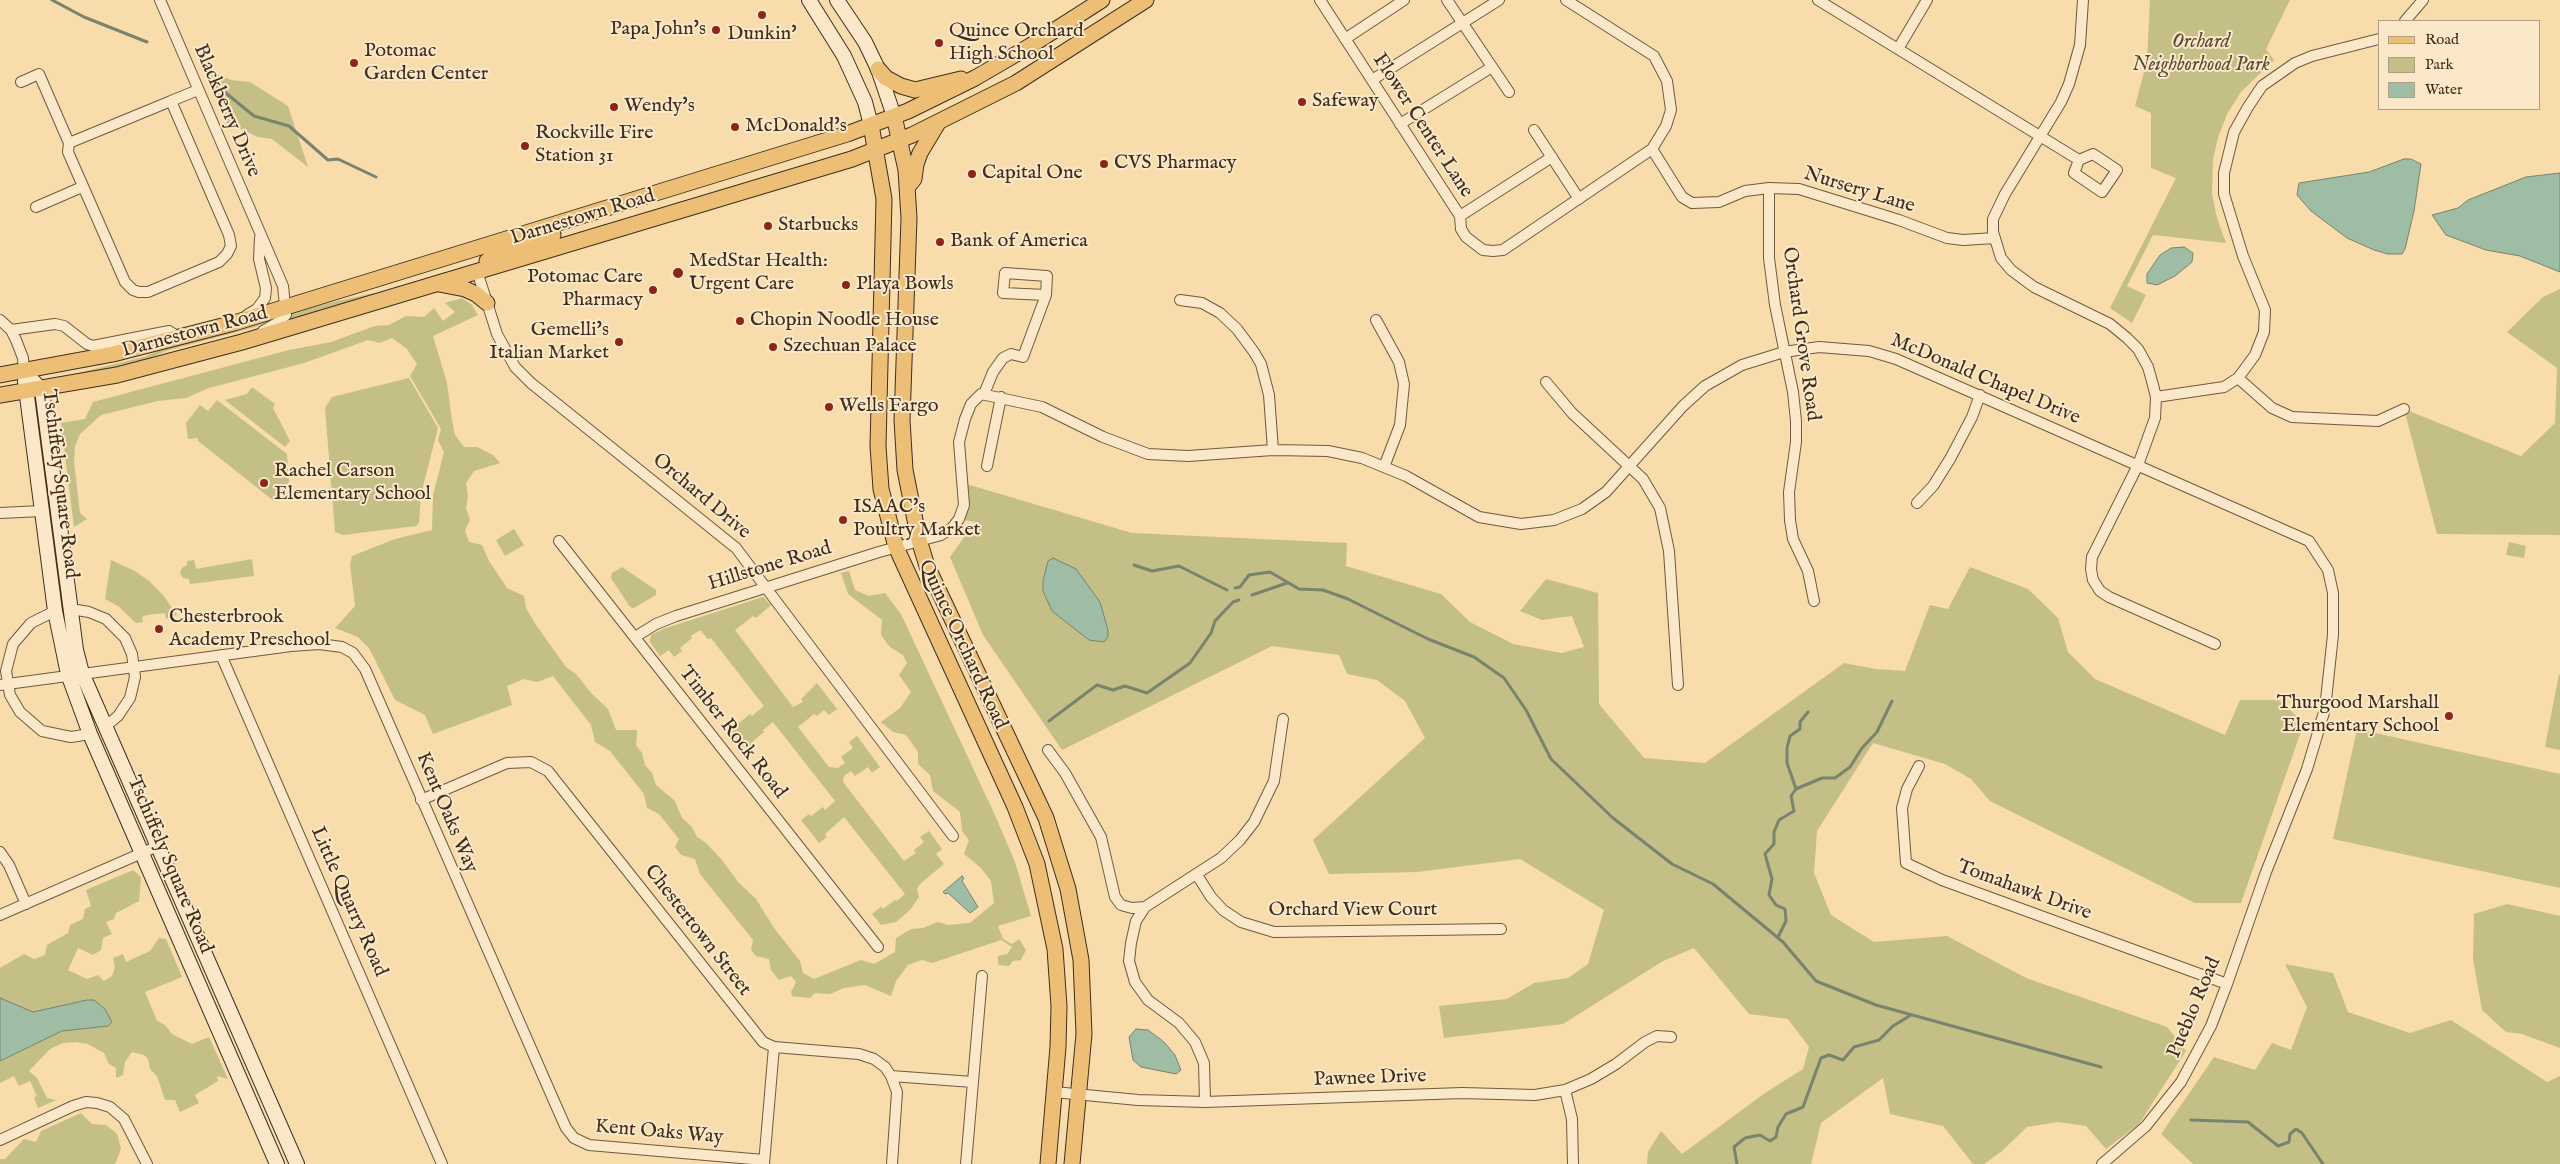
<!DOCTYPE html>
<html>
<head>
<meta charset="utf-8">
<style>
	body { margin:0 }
	#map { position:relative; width:2560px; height:1164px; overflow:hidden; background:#f8dcac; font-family:"IM FELL English",serif }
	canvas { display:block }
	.legend { position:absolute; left:2378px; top:20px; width:162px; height:90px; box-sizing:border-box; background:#fae8c9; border:1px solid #b09d84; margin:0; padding:6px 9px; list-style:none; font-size:15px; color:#412d1d }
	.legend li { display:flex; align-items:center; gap:10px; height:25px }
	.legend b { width:25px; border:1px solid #b09d84 }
</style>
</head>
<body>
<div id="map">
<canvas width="2560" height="1164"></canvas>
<ul class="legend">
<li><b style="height:6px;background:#ecbe76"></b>Road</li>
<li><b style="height:14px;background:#c3bf86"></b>Park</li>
<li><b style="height:14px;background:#9fbca4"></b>Water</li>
</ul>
</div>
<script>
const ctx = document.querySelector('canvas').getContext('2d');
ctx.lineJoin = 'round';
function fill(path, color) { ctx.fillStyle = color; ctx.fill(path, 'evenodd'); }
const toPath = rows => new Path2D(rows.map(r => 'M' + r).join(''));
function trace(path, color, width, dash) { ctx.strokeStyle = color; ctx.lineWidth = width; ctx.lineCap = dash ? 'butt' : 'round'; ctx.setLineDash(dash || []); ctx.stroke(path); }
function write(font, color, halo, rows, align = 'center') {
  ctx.font = font + ' "IM FELL English",serif'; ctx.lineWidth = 4; ctx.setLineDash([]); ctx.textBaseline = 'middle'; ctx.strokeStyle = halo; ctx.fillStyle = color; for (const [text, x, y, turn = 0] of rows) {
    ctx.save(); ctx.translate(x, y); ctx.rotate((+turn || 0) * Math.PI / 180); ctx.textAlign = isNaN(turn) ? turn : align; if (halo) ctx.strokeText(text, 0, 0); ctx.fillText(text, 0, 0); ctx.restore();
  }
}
fill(toPath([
	[2150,0,2290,0,2266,49,2274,60,2241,92,2227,114,2218,138,2213,159,2212,194,2217,218,2226,243,2153,235,2127,286,2146,295,2132,323,2110,308,2176,178,2151,168,2151,113,2135,106,2147,61],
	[209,71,231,80,250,82,288,106,308,167,272,139,258,137,225,122],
	[2560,289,2560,535,2437,534,2404,409,2521,456,2555,423,2557,368,2507,332,2543,297],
	[374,293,375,295,289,320,293,311],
	[462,298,472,305,478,315,433,336,447,383,452,420,455,435,464,447,477,447,493,455,500,463,474,471,466,483,468,496,466,508,470,520,465,530,469,542,482,545,489,561,507,588,524,596,526,608,536,625,566,667,576,674,591,693,608,709,616,730,637,730,636,745,642,753,645,765,652,773,656,785,675,801,682,818,692,827,697,837,706,843,722,860,739,883,756,899,774,928,800,961,803,973,814,979,861,960,874,964,895,952,896,938,911,929,923,928,938,922,948,925,970,923,994,903,991,881,980,867,964,854,969,840,962,831,960,812,933,791,930,775,918,764,918,752,906,735,893,732,881,722,900,708,911,692,899,675,907,663,903,655,890,647,881,635,882,620,848,594,841,573,849,571,855,590,869,596,885,593,901,614,994,813,1015,862,1031,916,998,926,1003,939,1012,944,1019,939,1026,950,1021,960,1013,961,1009,966,998,965,998,956,1007,954,1012,947,1001,940,932,963,922,960,908,965,896,981,891,996,865,985,844,988,830,994,815,993,810,998,792,996,791,992,796,982,791,976,779,980,771,970,769,959,756,956,751,950,753,940,700,874,695,859,681,855,675,847,679,839,659,814,647,808,644,794,610,751,595,742,591,725,553,676,537,682,524,679,507,686,512,705,433,734,425,715,395,700,369,648,358,637,335,628,355,606,350,565,352,556,395,539,432,530,433,495,444,452,438,440,441,429,410,376,417,364,407,349,392,338,379,343,368,340,304,363,209,388,186,398,158,401,101,415,80,434,75,446,74,461,80,513,87,519,74,527,61,423,85,419,93,402,289,350,331,342,375,326,389,325,406,316,424,317,434,308,443,321,455,312,445,303],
	[266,319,273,319,255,327,166,351,138,363,57,378,144,357,167,347],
	[409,378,438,428,421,494,419,523,416,526,343,535,335,532,325,408,332,397],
	[252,387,275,404,273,408,290,441,285,447,225,400,247,394],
	[217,400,287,454,289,482,274,501,198,441,198,438,188,439,186,423,200,405,208,411],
	[963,483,1132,533,1347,543,1346,566,1441,594,1470,622,1513,644,1562,653,1584,647,1572,616,1542,620,1520,611,1546,579,1598,593,1599,704,1644,758,1705,763,1844,663,1875,669,1905,671,1930,605,1948,609,1970,567,2028,589,2058,618,2068,652,2095,679,2225,735,2240,700,2279,700,2304,723,2241,903,2195,903,1990,801,1971,779,1945,764,1873,743,1817,831,1814,873,1831,915,1874,942,1947,936,2026,978,2167,1027,2186,1051,2139,1124,2106,1149,2086,1126,2058,1122,2027,1127,2002,1151,1984,1164,1973,1164,1943,1126,1890,1114,1883,1078,1821,1123,1811,1164,1647,1164,1648,1152,1661,1131,1682,1154,1765,1093,1803,1069,1809,1047,1788,1019,1749,1014,1694,948,1663,961,1563,1024,1444,1038,1439,1006,1507,999,1534,983,1568,978,1588,964,1604,910,1520,859,1417,872,1329,874,1313,840,1425,738,1405,701,1377,680,1347,674,1339,655,1272,646,1062,750,983,635,950,557,975,522,959,519],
	[514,529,524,545,505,556,496,540],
	[2509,542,2526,546,2524,558,2506,555],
	[252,559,254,576,190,584,189,579,183,578,180,573,182,568,187,565,187,561,194,560,196,569],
	[111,560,135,571,149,581,163,595,177,615,166,619,165,613,147,615,142,617,143,622,136,623,118,606,105,599],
	[622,567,656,590,656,595,634,608,630,607,611,578,612,573],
	[763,597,771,605,756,618,753,616,735,630,793,707,803,702,801,699,817,683,837,709,829,715,824,710,817,716,814,714,798,727,829,767,838,768,845,763,841,757,853,748,849,742,857,736,880,767,872,773,868,767,855,776,851,771,844,776,843,782,904,861,916,853,914,850,924,842,920,837,929,831,942,849,936,854,944,864,920,884,917,889,919,897,910,910,896,922,881,925,872,914,881,907,883,909,895,900,897,901,905,894,844,817,825,834,827,837,819,843,801,820,809,814,811,816,823,807,825,810,835,801,773,722,763,730,764,732,753,741,754,744,746,750,728,727,736,721,739,723,750,714,752,716,764,706,711,638,708,639,700,630,691,636,692,638,680,648,682,651,674,657,669,650,660,656,650,642,651,635,663,629],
	[2559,674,2560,674,2560,750,2545,747],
	[2357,729,2560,774,2560,888,2333,839],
	[133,870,141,877,139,901,116,913,114,919,106,922,112,934,103,938,101,950,93,955,78,948,68,970,87,979,98,975,104,981,112,976,115,967,113,958,123,954,126,962,150,951,159,938,166,939,182,977,145,992,157,1021,165,1025,172,1034,192,1044,209,1037,228,1079,217,1076,218,1081,195,1095,199,1103,180,1112,175,1100,165,1100,157,1076,150,1069,148,1059,144,1055,132,1052,125,1062,123,1075,116,1078,116,1068,109,1064,104,1053,88,1044,76,1042,63,1043,50,1049,29,1071,37,1078,47,1098,56,1100,38,1108,34,1098,37,1096,30,1081,19,1086,14,1076,0,1083,0,968,24,954,34,959,45,955,47,945,68,933,70,925,83,919,85,909,91,906,86,890],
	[2507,904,2560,916,2560,1048,2522,1034,2506,1032,2482,1010,2473,959,2474,914],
	[2285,964,2333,973,2348,1012,2410,1033,2451,1020,2547,1082,2560,1076,2560,1164,2193,1164,2161,1134,2214,1057,2255,1070,2272,1043,2291,1050,2307,1007],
	[81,1113,92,1124,106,1125,117,1134,121,1149,115,1164,0,1164,0,1159,5,1159,24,1139,36,1142,41,1131]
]), '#c3bf86');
const water = toPath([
	[2404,159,2411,159,2421,164,2414,211,2405,249,2402,254,2388,254,2374,250,2347,238,2311,211,2297,195,2299,183,2369,172,2404,159],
	[2560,173,2560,272,2520,256,2486,250,2446,235,2432,215,2458,208,2468,200,2526,177,2560,173],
	[2184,247,2193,253,2192,262,2175,276,2157,285,2147,283,2147,274,2160,255,2171,248,2184,247],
	[1053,558,1076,569,1100,602,1108,630,1108,637,1104,642,1089,640,1052,611,1043,591,1043,581,1048,561,1053,558],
	[962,876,964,878,962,881,978,907,970,913,948,893,945,894,943,892,962,876],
	[0,998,33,1012,87,1000,94,1000,105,1009,112,1022,108,1026,62,1031,0,1061,0,998],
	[1136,1029,1148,1030,1164,1042,1175,1055,1181,1070,1176,1074,1141,1067,1133,1060,1129,1037,1136,1029]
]);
fill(water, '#9fbca4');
trace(water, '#79836e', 1);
trace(toPath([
	[52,0,84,17,147,42],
	[216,85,254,116,289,126,328,160,338,159,376,177],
	[1134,565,1152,571,1179,566,1227,590],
	[1235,588,1240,587,1249,575,1270,572,1299,589,1323,590,1348,599,1428,639,1474,657,1504,678,1526,710,1551,759,1613,818,1672,864,1713,884,1783,942,1816,981,1876,1005,2101,1067],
	[1252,595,1287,583],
	[1049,721,1097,685,1113,690,1125,686,1147,693,1190,663,1211,633,1215,621,1233,602,1239,600],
	[1796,789,1822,778,1835,778,1850,767,1862,748,1877,732,1892,701],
	[1778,937,1786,921,1785,909,1776,905,1769,895,1772,879,1765,854,1774,844,1774,832,1779,820,1794,811,1791,796,1796,789,1787,763,1787,748,1790,736,1800,729,1800,722,1808,712],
	[2191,1120,2248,1122,2278,1146,2289,1142,2290,1134,2296,1129,2302,1133,2323,1164],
	[1737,1164,1734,1147,1745,1138,1760,1135,1770,1141,1776,1137,1778,1127,1786,1114,1803,1107,1821,1058,1829,1055,1843,1060,1854,1047,1879,1040,1893,1026,1911,1015]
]), '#79836e', 3);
const street = toPath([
	[160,0,283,286,286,315,280,321,263,331],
	[1320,0,1460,216,1461,229,1466,237,1483,250,1493,251,1503,250,1652,149,1666,126,1671,110,1667,81,1654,56,1566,0],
	[1447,0,1509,92],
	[1818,0,2079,160,2074,173,2102,192,2117,170,2093,154,2079,160],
	[2083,0,2080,45,2069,84,2061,102,2005,194,1993,219,1993,232,2001,258,2011,270,2034,287,2110,324,2127,338,2138,349,2148,367,2153,385,2156,397,2155,418,2138,465,2092,557,2091,569,2093,580,2100,591,2109,597,2215,644],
	[2405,21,2423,0],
	[1345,39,1404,0],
	[1898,49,1927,0],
	[1372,80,1499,0],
	[21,82,39,74,69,143],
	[171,101,69,143,68,152,125,282,133,290,139,292,148,292,219,262,227,254,231,246,229,235,171,101,198,90],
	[1400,124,1492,67],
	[1534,130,1579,199],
	[1652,149,1682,197,1692,203,1719,202,1745,191,1769,188,1799,189,1899,220,1947,238,1963,240,1995,238],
	[1769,188,1769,258,1775,305,1793,392,1796,421,1796,442,1789,492,1790,520,1793,539,1808,571,1814,601],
	[36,207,82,187],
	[1460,216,1552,157],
	[477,271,497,334,515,367,531,383,736,548,953,836],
	[1180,300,1202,303,1220,313,1237,329,1254,352,1261,364,1269,395,1273,450],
	[247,315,257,309,265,298,266,288,259,259,260,238],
	[0,320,11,330,16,340,23,358,24,372],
	[1376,320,1399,362,1404,384,1400,425,1384,467],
	[11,330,55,324,64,326,87,344,93,346,169,331,180,338],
	[2238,378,2272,408,2292,417,2378,421,2404,409],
	[1546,382,1572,413,1643,479,1660,508,1669,551,1678,685],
	[984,394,993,372,1003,358,1011,354,1023,357,1046,295,1047,276,1005,273,1003,293,1046,295],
	[2156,397,2224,387,2238,378,2255,355,2264,332,2265,310,2243,256,2224,194,2224,173,2234,132,2248,107,2262,86,2295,63,2312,56,2379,39],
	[987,466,1001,397],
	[1917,503,1933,486,1950,459,1972,417,1980,395],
	[0,513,42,511],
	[559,541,878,947],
	[71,609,89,612,106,619,125,638,132,654,135,677,130,698,118,716,106,726],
	[55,611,31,623,13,644,6,671,10,695,20,712,42,731,71,737,90,734],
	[635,637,656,624,676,616,879,552,941,535,952,528,959,519,964,505,959,442,965,419,971,404,981,394,1042,407,1103,437,1148,454,1188,456,1273,450,1328,451,1362,458,1406,476,1479,517,1521,524,1554,520,1582,509,1606,492,1683,406,1705,386,1742,365,1784,352,1819,347,1869,351,1896,359,2309,541,2328,570,2333,593,2333,635,2325,709,2307,769,2266,872,2227,984,2211,1026,2181,1082,2146,1126,2102,1164],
	[221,655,442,1164],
	[0,685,291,646,319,644,342,647,353,653,365,669,554,1101,566,1128,574,1138,589,1145,764,1160],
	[1048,750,1065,773,1101,837,1115,897,1121,905,1132,908,1145,907],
	[1919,766,1907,789,1902,808,1906,863,1942,880,2227,984],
	[421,800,507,763,531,762,548,771,763,1042,774,1047,859,1054,874,1059,885,1067,891,1076,897,1092,892,1164],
	[0,852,9,865,26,904],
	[1197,875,1211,897,1223,910,1241,922,1274,932,1501,929],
	[0,915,158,846],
	[891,1076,973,1082],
	[1565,1090,1572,1119,1573,1164],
	[1054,1092,1138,1100,1205,1102,1462,1093,1535,1095,1565,1090,1591,1079,1616,1064,1645,1042,1657,1036,1671,1037],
	[1205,1102,1204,1063,1195,1042,1179,1023,1148,1000,1135,982,1129,961,1131,943,1136,921,1145,907,1221,858,1240,840,1254,822,1274,781,1283,719],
	[0,1140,73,1106,86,1102,97,1103,110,1107,124,1119,147,1164],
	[764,1164,774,1047],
	[966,1164,982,976]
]);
const secondary = toPath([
	[809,0,844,56,865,102,871,125],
	[837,0,865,42,878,69,894,116],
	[24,372,42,390,76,650,82,673,297,1164],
	[25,381,55,611,68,674,90,734,277,1164]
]);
const primary = toPath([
	[878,69,886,78,901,86,915,90,961,79],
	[894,116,906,170,909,218,902,420,905,470,919,540,927,566,1046,818,1068,889,1081,960,1084,1034,1072,1164],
	[871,125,884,199,878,446,881,489,896,547,1015,807,1037,864,1055,949,1059,1006,1058,1047,1048,1164],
	[910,184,914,179,916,164,920,153,938,123],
	[487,261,507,250,553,235],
	[439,284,465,289,476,294,487,303],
	[0,375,113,354,234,323,847,134,908,111,975,78,1030,46,1102,0],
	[0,395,117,375,242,342,852,159,912,135,1016,83,1146,0]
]);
trace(street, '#6f5941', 12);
trace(secondary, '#412d1d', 16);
trace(primary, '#412d1d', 17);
trace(street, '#fae8c9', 10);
trace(secondary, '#fae8c9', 14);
trace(primary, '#ecbe76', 15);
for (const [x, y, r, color] of [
	[762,15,5,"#8f2418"],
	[716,30,5,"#8f2418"],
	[939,43,5,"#8f2418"],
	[354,63,5,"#8f2418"],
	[1302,102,5,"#8f2418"],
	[614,107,5,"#8f2418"],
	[735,127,5,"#8f2418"],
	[525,146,5,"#8f2418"],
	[1104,164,5,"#8f2418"],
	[972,174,5,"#8f2418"],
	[768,226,5,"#8f2418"],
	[940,242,5,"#8f2418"],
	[678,273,6,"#8f2418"],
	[846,285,5,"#8f2418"],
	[653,290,5,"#8f2418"],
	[740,321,5,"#8f2418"],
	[619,342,5,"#8f2418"],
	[773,347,5,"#8f2418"],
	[829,407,5,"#8f2418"],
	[264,483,5,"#8f2418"],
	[843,520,5,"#8f2418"],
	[159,629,5,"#8f2418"],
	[2449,716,5,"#8f2418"]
]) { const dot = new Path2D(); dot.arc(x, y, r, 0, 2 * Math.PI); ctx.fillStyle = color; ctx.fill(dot); trace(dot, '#fae8c9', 2); }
write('20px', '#412d1d', '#fae8c9', [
	["Papa John's",706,30,"right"],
	["Quince Orchard",949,32],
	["High School",949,55],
	["Dunkin'",762,35,"center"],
	["Potomac",364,52],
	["Garden Center",364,75],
	["Safeway",1312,102],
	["Wendy's",624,107],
	["McDonald's",745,127],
	["Rockville Fire",535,134],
	["Station 31",535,157],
	["CVS Pharmacy",1114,164],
	["Capital One",982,174],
	["Starbucks",778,226],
	["Bank of America",950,242],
	["MedStar Health:",689,262],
	["Urgent Care",689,285],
	["Potomac Care",643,278,"right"],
	["Pharmacy",643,301,"right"],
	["Playa Bowls",856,285],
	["Chopin Noodle House",750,321],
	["Gemelli's",609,331,"right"],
	["Italian Market",609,354,"right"],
	["Szechuan Palace",783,347],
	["Wells Fargo",839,407],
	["Rachel Carson",274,472],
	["Elementary School",274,495],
	["ISAAC's",853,508],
	["Poultry Market",853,531],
	["Chesterbrook",169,618],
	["Academy Preschool",169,641],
	["Thurgood Marshall",2439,704,"right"],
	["Elementary School",2439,727,"right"]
], 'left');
write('italic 20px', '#5b4a32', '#fae8c9', [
	["Orchard",2201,43],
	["Neighborhood Park",2201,66]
]);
write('20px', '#412d1d', '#fae8c9', [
	["Blackberry Drive",226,111,67],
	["Flower Center Lane",1422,126,57],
	["Nursery Lane",1859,191,17],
	["Darnestown Road",583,218,-17],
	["Darnestown Road",195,333,-15],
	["Orchard Grove Road",1800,334,82],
	["McDonald Chapel Drive",1985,380,23],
	["Tschiffely Square Road",59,484,83],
	["Orchard Drive",701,497,40],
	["Hillstone Road",770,567,-17],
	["Quince Orchard Road",962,645,65],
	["Timber Rock Road",732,733,52],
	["Kent Oaks Way",446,813,67],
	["Tschiffely Square Road",169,865,67],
	["Tomahawk Drive",2024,891,20],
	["Little Quarry Road",348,902,66],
	["Orchard View Court",1353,911],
	["Chestertown Street",697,931,52],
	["Pueblo Road",2195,1008,-67],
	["Pawnee Drive",1370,1079,-2],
	["Kent Oaks Way",659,1133,5]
]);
</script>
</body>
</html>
